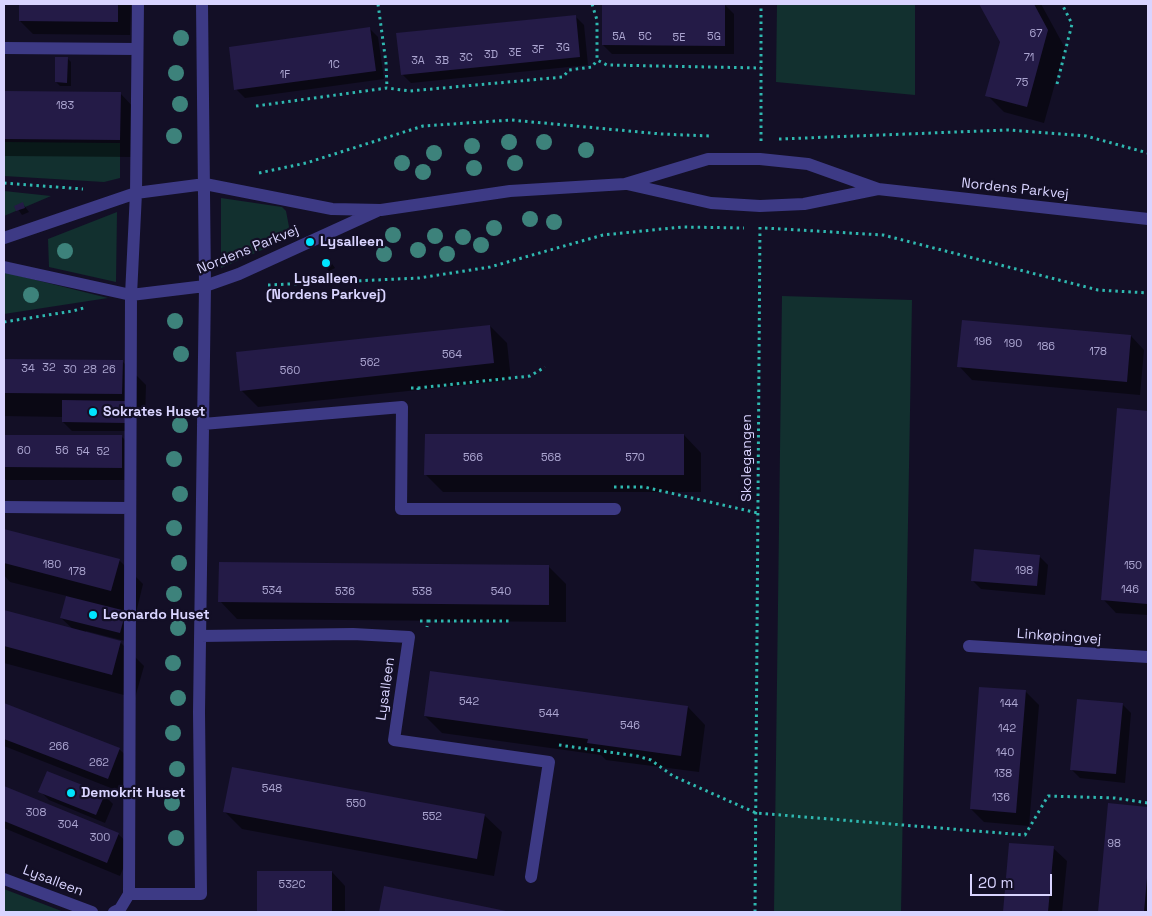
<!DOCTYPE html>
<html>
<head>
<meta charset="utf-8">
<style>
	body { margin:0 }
	#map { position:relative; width:1152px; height:916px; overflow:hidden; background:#130f26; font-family:"Space Grotesk",sans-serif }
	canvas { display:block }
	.frame { position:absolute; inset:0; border:5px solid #d9d4ff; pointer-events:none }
	.scale { position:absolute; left:970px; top:874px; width:82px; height:22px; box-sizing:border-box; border:2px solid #d9d4ff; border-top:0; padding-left:6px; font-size:15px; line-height:18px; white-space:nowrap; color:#d9d4ff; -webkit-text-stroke:4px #130f26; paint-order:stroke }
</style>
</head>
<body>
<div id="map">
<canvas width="1152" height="916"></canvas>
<div class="frame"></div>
<div class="scale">20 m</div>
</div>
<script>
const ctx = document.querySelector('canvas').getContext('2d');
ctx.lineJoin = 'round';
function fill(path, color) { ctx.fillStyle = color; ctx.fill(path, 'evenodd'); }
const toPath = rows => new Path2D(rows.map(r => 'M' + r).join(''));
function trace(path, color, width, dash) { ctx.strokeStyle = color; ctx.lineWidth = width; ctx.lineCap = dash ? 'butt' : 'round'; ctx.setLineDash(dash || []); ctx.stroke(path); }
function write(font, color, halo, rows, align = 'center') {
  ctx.font = font + ' "Space Grotesk",sans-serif'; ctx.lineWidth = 4.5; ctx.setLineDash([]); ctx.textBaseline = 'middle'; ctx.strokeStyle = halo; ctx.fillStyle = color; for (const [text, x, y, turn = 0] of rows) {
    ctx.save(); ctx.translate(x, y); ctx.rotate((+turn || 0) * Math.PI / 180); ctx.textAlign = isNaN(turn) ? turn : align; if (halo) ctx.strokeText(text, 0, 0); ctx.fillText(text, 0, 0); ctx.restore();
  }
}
fill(toPath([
	[777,4,915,4,915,95,776,82],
	[4,142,120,143,120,178,104,182,4,176],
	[4,191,51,196,4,216],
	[221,198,282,207,286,211,290,232,287,239,221,268],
	[117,212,116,282,49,267,48,239],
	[4,272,108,298,4,314],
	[782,296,912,300,901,912,774,912],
	[4,889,64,912,4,912]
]), '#12302f');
fill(toPath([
	[20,4,131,4,130,35,33,34,20,21],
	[980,4,1041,4,1065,48,1044,123,1004,112,987,95,1001,42],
	[725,5,734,14,734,54,612,54,603,45],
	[575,16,584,25,588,65,411,83,402,74],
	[369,28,378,37,384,79,245,98,236,89],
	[67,58,71,62,71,86,60,86,56,82],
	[4,92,120,93,137,111,137,157,4,156],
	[23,204,29,212,22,215,16,206],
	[330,261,335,268,329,271,324,267],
	[490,326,507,343,511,380,258,407,241,390],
	[1131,336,1144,350,1140,395,972,380,959,366],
	[4,360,122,361,146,385,145,417,133,417,133,431,72,431,63,422,63,417,4,416],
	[1118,410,1148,412,1148,615,1116,613,1103,599],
	[684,435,701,453,701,492,443,492,426,475],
	[4,436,122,437,135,450,135,480,6,480,4,477],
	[4,530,119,560,143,584,129,642,86,631,86,633,120,642,144,666,135,698,4,663,4,611,74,630,61,618,67,596,10,582,4,575],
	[1039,556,1048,565,1045,595,981,589,972,580],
	[549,567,566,584,566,622,237,619,220,601],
	[1025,691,1039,705,1029,826,984,822,971,809],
	[4,704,119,749,133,762,121,792,4,746],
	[1122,704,1131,713,1125,783,1080,778,1071,769],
	[688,707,705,725,699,772,606,760,601,755,442,733,425,716],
	[4,787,118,834,132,847,120,876,4,828],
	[40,791,104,795,113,804,105,823,49,800],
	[1109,805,1148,808,1148,912,1099,912],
	[225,812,484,815,502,832,494,876,242,829],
	[1010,844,1053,848,1067,861,1062,912,1005,912],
	[258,872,332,872,345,886,345,912,258,912],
	[385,888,504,912,380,912]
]), '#0007');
fill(toPath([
	[19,4,118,4,118,22,19,21],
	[602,4,725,4,725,46,602,45],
	[979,4,1034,4,1048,30,1027,107,985,96,1000,42],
	[576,15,580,57,401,75,396,33],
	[370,27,376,71,234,90,229,47],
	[55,57,68,57,67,83,55,82],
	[4,91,121,92,120,140,4,139],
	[23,202,25,208,16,211,14,206],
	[330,260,332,264,323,268,321,264],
	[962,320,1131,335,1127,382,957,367],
	[490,325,494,363,240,391,236,352],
	[4,359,123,360,122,394,4,393],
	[62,400,125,401,125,423,62,422],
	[1117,408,1148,411,1148,583,1147,604,1101,600],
	[425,434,684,434,684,475,424,475],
	[4,435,122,435,122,468,4,467],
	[4,529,120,559,111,591,4,563],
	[974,549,1040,555,1037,586,971,581],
	[219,562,549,565,549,605,218,602],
	[66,596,126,611,120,633,60,618],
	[4,610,121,641,112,675,4,646],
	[430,671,688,706,681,756,587,743,588,739,424,716],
	[979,687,1026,690,1016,813,970,809],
	[1077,699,1123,703,1116,774,1070,770],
	[4,703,120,748,108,779,4,739],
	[232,767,485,814,477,859,223,812],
	[47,771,105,794,96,815,38,792],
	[4,786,119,833,107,863,4,821],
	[1108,803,1148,807,1148,867,1144,912,1098,912],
	[1009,843,1054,846,1048,912,1003,912],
	[257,871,332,871,332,912,257,912],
	[384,886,506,911,506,912,379,912]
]), '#241b47');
trace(toPath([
	[378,4,386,63,387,88],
	[592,4,597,20,597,60,607,65,761,68],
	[1057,84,1072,24,1062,4],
	[256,106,387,88,410,91,563,77,569,70,592,67,597,60],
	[779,139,1008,130,1086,136,1148,153],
	[761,141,761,4],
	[259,173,306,163,423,126,511,120,661,134,710,136],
	[4,183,83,189],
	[765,228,883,235,1098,290,1148,293],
	[268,285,419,278,490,267,603,235,682,227,744,228],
	[4,322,73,311,87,307],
	[411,388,418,388,418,394],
	[418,388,530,376,545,367],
	[614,487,644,487,758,513],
	[420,621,428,621,427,627],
	[428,621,510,621],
	[559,745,637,756,651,760,673,776,756,813,1025,835,1048,796,1115,798,1148,803],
	[755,912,760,224]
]), '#2fb8b0', 3, [2.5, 4]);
trace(toPath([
	[4,48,137,49],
	[627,184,711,203,760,206,804,204,878,189],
	[4,238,136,193,205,184,332,209,381,210,510,191,625,184,708,159,760,159,808,164,878,189,1148,219],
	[4,267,131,295,205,286,239,274,377,211],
	[203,424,402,407,401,509,615,509],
	[4,507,130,508],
	[200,636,353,634,409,637,394,740,549,762,531,877],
	[969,646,1148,657],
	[4,879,92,912],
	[129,894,201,894,199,712,205,286,202,4],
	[114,912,120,909,129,894,131,295,136,193,138,4]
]), '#3d3a85', 12);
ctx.fillStyle = '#3d827b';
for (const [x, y] of [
	[181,38],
	[176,73],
	[180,104],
	[174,136],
	[509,142],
	[544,142],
	[472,146],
	[586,150],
	[434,153],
	[402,163],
	[515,163],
	[474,168],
	[423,172],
	[530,219],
	[554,222],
	[494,228],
	[393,235],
	[435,236],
	[463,237],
	[481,245],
	[418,250],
	[65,251],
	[384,254],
	[447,254],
	[31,295],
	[175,321],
	[181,354],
	[180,425],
	[174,459],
	[180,494],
	[174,528],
	[179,563],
	[174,594],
	[178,628],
	[173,663],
	[178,698],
	[173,733],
	[177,769],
	[172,803],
	[176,838]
]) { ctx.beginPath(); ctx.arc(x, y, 8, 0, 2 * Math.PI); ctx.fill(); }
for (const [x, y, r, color] of [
	[310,242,5,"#00e5ff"],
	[326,263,5,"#00e5ff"],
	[93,412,5,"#00e5ff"],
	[93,615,5,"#00e5ff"],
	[71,793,5,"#00e5ff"]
]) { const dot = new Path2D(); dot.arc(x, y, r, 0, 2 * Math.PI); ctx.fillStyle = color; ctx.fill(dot); trace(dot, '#130f26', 2); }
write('11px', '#aca6d1', null, [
	["67",1036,34],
	["5A",619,37],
	["5C",645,37],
	["5G",714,37],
	["5E",679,38],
	["3G",563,48],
	["3F",538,50],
	["3E",515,53],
	["3D",491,55],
	["3C",466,58],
	["71",1029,58],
	["3A",418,61],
	["3B",442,61],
	["1C",334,65],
	["1F",285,75],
	["75",1022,83],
	["183",65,106],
	["196",983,342],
	["190",1013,344],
	["186",1046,347],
	["178",1098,352],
	["564",452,355],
	["562",370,363],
	["32",49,368],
	["34",28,369],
	["30",70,370],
	["28",90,370],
	["26",109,370],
	["560",290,371],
	["60",24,451],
	["56",62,451],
	["54",83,452],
	["52",103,452],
	["566",473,458],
	["568",551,458],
	["570",635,458],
	["180",52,565],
	["150",1133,566],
	["198",1024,571],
	["178",77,572],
	["146",1130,590],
	["534",272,591],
	["536",345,592],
	["538",422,592],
	["540",501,592],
	["542",469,702],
	["144",1009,704],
	["544",549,714],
	["546",630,726],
	["142",1007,729],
	["266",59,747],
	["140",1005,753],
	["262",99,763],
	["138",1003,774],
	["548",272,789],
	["136",1001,798],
	["550",356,804],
	["308",36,813],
	["552",432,817],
	["304",68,825],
	["300",100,838],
	["98",1114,844],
	["532C",292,885]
]);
write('14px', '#d9d4ff', '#130f26', [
	["Nordens Parkvej",1015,189,6],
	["Nordens Parkvej",248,250,-22],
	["Skolegangen",747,458,-90],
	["Linkøpingvej",1059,637,4],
	["Lysalleen",386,689,-82],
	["Lysalleen",53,881,21]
]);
write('bold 14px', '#d9d4ff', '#130f26', [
	["Lysalleen",320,242],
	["Lysalleen",326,279,"center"],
	["(Nordens Parkvej)",326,295,"center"],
	["Sokrates Huset",103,412],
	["Leonardo Huset",103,615],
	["Demokrit Huset",81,793]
], 'left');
</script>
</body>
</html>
